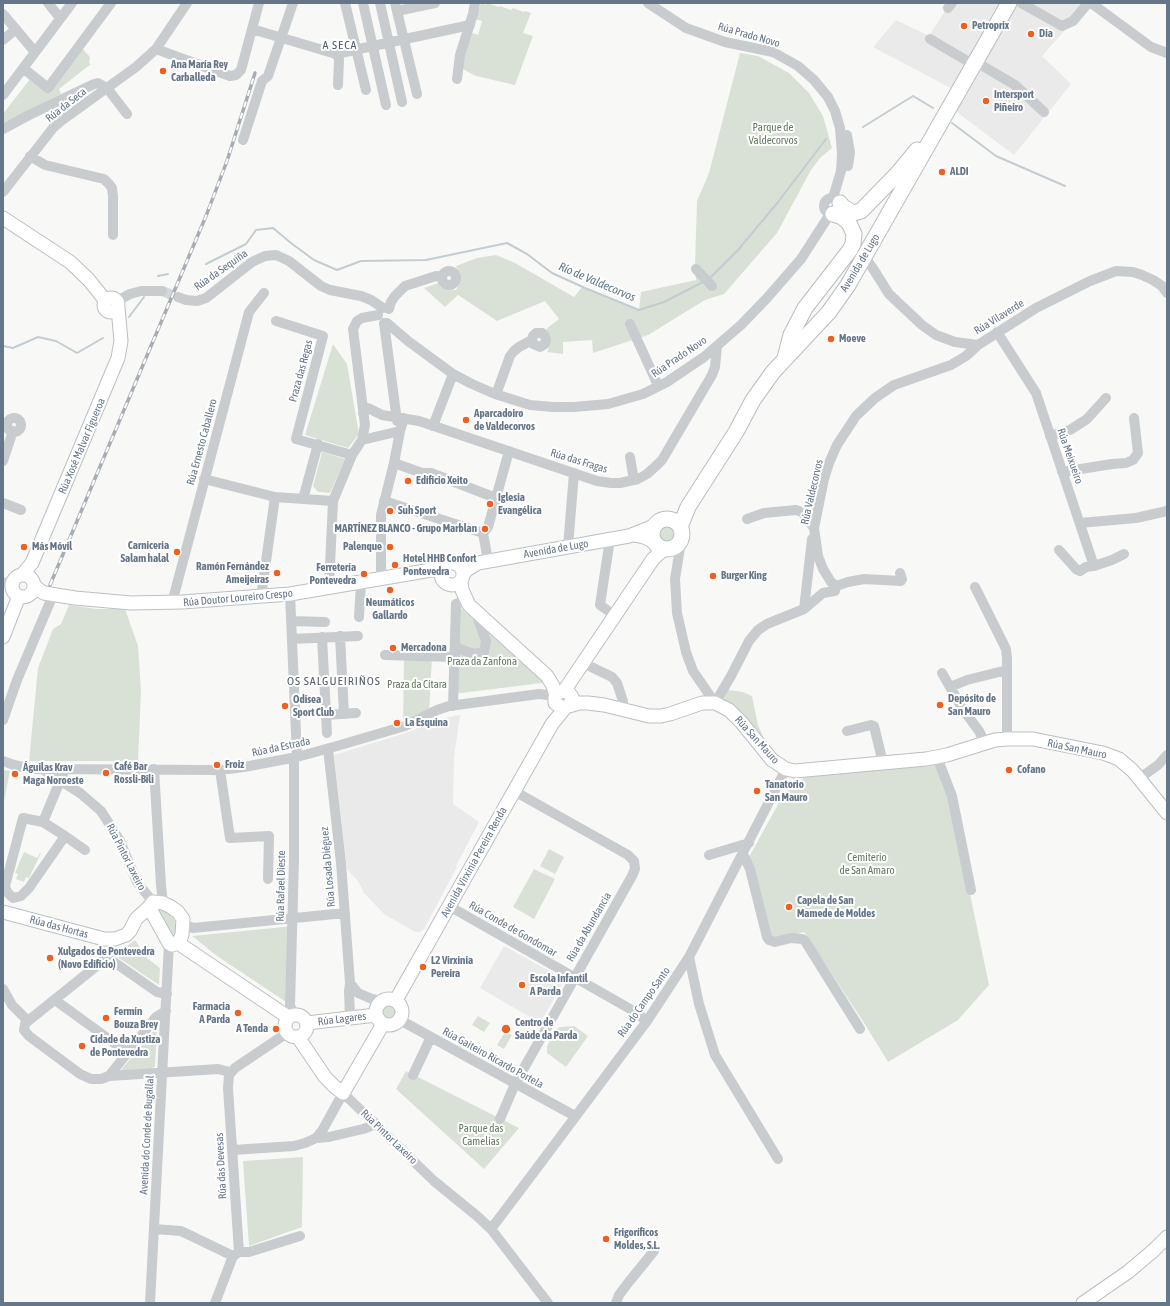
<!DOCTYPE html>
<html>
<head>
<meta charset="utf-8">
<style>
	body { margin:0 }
	#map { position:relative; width:1170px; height:1306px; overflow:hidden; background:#f8f9f6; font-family:"Asap Condensed",sans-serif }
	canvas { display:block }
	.frame { position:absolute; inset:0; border:4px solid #667689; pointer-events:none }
</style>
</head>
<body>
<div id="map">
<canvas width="1170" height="1306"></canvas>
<div class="frame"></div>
</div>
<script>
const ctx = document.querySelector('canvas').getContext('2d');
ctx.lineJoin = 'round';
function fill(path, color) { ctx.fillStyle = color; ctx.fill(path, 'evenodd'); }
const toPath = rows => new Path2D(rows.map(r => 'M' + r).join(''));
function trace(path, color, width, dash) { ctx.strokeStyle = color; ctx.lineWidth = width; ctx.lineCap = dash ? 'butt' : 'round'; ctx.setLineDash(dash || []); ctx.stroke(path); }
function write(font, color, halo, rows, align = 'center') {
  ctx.font = font + ' "Asap Condensed",sans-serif'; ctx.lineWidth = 4; ctx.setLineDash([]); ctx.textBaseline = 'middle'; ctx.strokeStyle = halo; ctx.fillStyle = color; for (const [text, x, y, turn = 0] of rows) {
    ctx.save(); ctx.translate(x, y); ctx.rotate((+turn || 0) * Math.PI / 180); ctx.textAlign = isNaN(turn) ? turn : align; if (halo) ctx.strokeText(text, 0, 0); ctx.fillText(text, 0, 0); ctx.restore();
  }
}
fill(toPath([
	[950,3,1088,3,1073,21,1042,56,1071,84,1014,155,950,107,958,92,873,47,896,20,929,36],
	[460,715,454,757,453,804,479,822,456,866,457,867,424,929,420,932,415,932,384,914,364,893,358,881,347,869,334,755,406,733,440,719],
	[504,946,562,978,563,983,540,1023,480,988]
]), '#e9eae9');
fill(toPath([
	[481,3,486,5,487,3,499,7,500,6,511,10,513,8,524,12,525,11,531,13,523,33,533,36,515,85,476,76,459,67,469,32,478,35,482,21,475,19],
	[81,47,90,57,89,63,91,64,59,89,61,94,3,123,3,114,30,79,48,91],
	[740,53,758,56,789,73,809,93,823,116,832,148,820,158,811,170,777,233,724,294,705,300,648,335,593,353,592,340,563,342,563,354,547,352,550,345,550,337,546,329,559,319,545,301,497,321,458,295,445,307,424,288,438,283,442,288,449,290,456,290,460,281,456,266,477,258,496,255,515,263,574,297,582,287,639,310,641,292,696,280,695,265,697,201,709,173],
	[333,344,347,364,359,434,348,448,305,435],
	[322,452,345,459,330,493,318,492,313,486],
	'658 534a9 9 0 1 1 18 0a9 9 0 1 1-18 0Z',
	[456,604,542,680,542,683,453,694],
	[69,605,97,609,125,609,138,646,141,691,138,761,29,761,38,668,53,629,61,624],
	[404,656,432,657,429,714,403,727],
	[723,689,743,692,752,696,758,725,764,739,759,743,719,696],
	[936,764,950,797,963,862,961,864,961,868,965,870,989,985,958,1020,888,1062,866,1026,804,932,773,940,768,937,765,909,749,857,781,799,780,796,805,777],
	[3,770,10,771,3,806],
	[549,849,564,857,555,874,540,866],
	[24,852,37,858,40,853,41,853,29,878,26,877,24,882,16,879,18,874,15,873],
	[534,869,555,879,534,919,513,907],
	[159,910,162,910,170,914,175,921,177,929,174,938,170,938,158,913],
	[294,926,289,1004,217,956,192,936],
	[135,940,147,958,160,968,159,985,107,950,126,947],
	'381 1012a8 8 0 1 1 16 0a8 8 0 1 1-16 0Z',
	[478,1016,490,1023,484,1032,472,1025],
	[574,1026,588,1036,566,1067,547,1053,547,1046,556,1029,560,1027],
	[155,1029,157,1029,155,1066,152,1069,123,1073,121,1070],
	[505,1032,512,1035,504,1049,497,1045],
	[406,1071,519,1128,484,1169,396,1089],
	[303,1157,302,1227,249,1246,243,1161]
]), '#d9e1d6');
trace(toPath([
	[952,123,996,156,1065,186],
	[863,127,913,96,933,108],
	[206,264,246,244,256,230,273,228,291,243,314,260,337,270,361,261,426,260,507,243,527,254,552,273,585,288,639,310,664,302,703,282],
	[158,276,168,274],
	[709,279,738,250,778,202,826,139],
	[129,317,144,297],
	[3,346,13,348,38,337,56,341,77,353,103,338]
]), '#c2ccd1', 2);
trace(toPath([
	[162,291,178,297]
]), '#d4d8db', 10, [10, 5]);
const major = toPath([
	[3,218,70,262,88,279,105,300],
	'104 305a7 7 0 1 1 14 0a7 7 0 1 1-14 0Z',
	[634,535,644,537,653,541],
	'441 574a11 11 0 1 1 22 0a11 11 0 1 1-22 0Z',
	[463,574,468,569,478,563,629,536,654,526],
	[22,575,32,563,118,358,121,341,118,308],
	'12 586a11 11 0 1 1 22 0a11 11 0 1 1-22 0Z',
	[461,581,462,590,469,605,547,676,553,686,556,695],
	[34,585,38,589,44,593,75,598,131,603,182,602,290,594,443,568],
	[3,637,19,596],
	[564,691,653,559,664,549],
	[570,705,572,697,569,693,564,691,557,693,555,698,555,703,562,708,579,703,588,703,604,705,649,716,661,716,670,714,702,703,715,703,729,710,742,723,772,760,786,769,795,771,926,759,947,755,995,740,1007,739,1033,739,1103,753,1119,759,1133,771,1167,813],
	[153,902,163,903,171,907,178,912,183,919,182,935,178,943,172,945,169,943,149,907,153,902],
	[3,912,104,939,115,939,126,935,130,931,136,919,149,907],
	[178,943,288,1017],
	'376 1012a13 13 0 1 1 26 0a13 13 0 1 1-26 0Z',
	[396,1000,552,724,565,708],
	'285 1026a11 11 0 1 1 22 0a11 11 0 1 1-22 0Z',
	[307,1023,376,1015],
	[298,1037,325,1077,335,1087,343,1093,383,1024],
	[1083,1303,1128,1272,1154,1250,1167,1237]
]);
const highway = toPath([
	[840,203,843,207,853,213,861,211,898,173,917,150],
	[785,358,791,335,805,308,850,250,853,244,854,234,849,223,842,217,833,214],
	'652 534a15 15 0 1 1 30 0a15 15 0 1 1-30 0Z',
	[680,527,688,507,736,432,753,400,773,372,829,312,848,285,1009,3]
]);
trace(major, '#bbbfc3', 15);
trace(highway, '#babdc1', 17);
trace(toPath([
	[48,3,60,18],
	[345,3,366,90],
	[363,3,386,105],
	[380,3,402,102],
	[395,3,417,94],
	[648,3,686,28,725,42,773,52,798,66,814,80,828,97,835,111,840,128,842,154,841,171,833,198],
	[1021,3,1062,26,1073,21,1088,3],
	[1091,3,1151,47,1167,53],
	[948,8,952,3],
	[397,11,435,3],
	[3,14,35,52],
	[252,29,336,54,470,25],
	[930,39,974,65],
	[3,40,16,29],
	[156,49,230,76,236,75,241,70,259,3],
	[336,54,339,59,338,85],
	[976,62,1015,85,1044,112],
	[23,68,48,88,111,3],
	[457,79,460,55,473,14,475,3],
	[3,95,72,3],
	[3,129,29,115,94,84,98,83,107,88,127,114],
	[847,135,850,152,848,166],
	[243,140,262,81,268,76,293,3],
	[30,156,45,165,104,179,109,184,112,188,113,196,113,235],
	[3,192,53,128,61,121,136,67,156,49,187,3],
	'824 206a8 8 0 1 1 16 0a8 8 0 1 1-16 0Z',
	[865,257,872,267,889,294,922,325,936,335,955,342,978,345,1036,308,1090,281,1116,271,1133,272,1142,275,1153,280,1162,286,1167,293],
	[696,269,712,286],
	'442 278a7 7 0 1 1 14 0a7 7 0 1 1-14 0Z',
	[178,297,186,300,197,301,206,298,252,262,265,256,276,255,289,261,321,286,330,290,361,296,371,300,383,308],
	[117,301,130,294,141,291,162,291],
	[389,309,391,302,395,296,405,286,436,276,442,277],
	[276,321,323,336,296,439,352,455],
	[384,323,397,421],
	[387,323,408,341,453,374,472,384,495,394,530,405,553,407,574,407,608,404,643,394,667,382,704,357,741,325,767,298,801,259,830,214],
	[630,324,656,381],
	[997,332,1036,393,1094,566,1112,560,1124,554],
	[498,389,510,356,514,351,519,347,532,340,533,336,536,333,542,333,545,336,546,339,545,344,540,347,533,344,532,340],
	[363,413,368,408,382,415,419,421,597,481,611,483,620,483,638,479,647,474,657,465,662,460,712,375,715,367,717,346],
	'7 425a7 7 0 1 1 14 0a7 7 0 1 1-14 0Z',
	[433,426,453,374],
	[1050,436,1070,430,1087,419,1106,398],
	[362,440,400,431],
	[630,457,634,480],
	[3,461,13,431],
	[394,463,422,473,431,473,496,498],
	[1062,472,1112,464,1126,463,1133,460,1138,453,1134,418],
	[204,479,275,497,333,501],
	[303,499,318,444],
	[384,501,483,533],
	[3,503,21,510],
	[747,519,764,513,796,510,802,512,814,528],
	[1080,523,1136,518,1167,511],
	[483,533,488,527,509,451],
	[483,533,487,555,485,562],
	[678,544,680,548,675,579,677,613,686,652,693,671,715,703,731,676,749,641,758,630,767,624,804,609,823,593,835,591,836,586,831,582,823,569,818,556,814,528,824,479,829,463,837,445,856,416,875,398,894,385,951,365,966,356,978,345],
	[568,547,574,473],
	[1059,550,1076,569,1080,571,1086,567,1094,566],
	[381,578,381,515,394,463,400,431,404,418],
	[3,583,12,583],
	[836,586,848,582,864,579,901,581,902,579,900,573],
	[329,587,333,501,352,455,362,440,365,425,353,329,357,321,362,318,378,315],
	[975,587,1006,649,1007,658,1007,739],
	[290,594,297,757],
	[261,597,275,497],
	[172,603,249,312,264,293],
	[804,609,812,539],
	[607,610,600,605,610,539],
	[359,617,361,582],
	[291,621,325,622],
	[340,636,344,714],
	[322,637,327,733],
	[292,639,358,636],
	[455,647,465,651,475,654,484,652,486,641,475,611],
	[385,655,455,657],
	[583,663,612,677,617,683,623,701,623,710],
	[942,673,962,708,979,731,985,743],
	[950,687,967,680,1007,670],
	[453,706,456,604,466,600],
	[326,715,356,713],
	[3,720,17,680,53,595],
	[847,731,871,725,874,726,883,763],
	[328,749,341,863,350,983,349,991,350,1018],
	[937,757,952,796,971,890],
	[294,758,294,859,290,1006,294,1014],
	[3,761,14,765,32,769,220,770,244,767,297,757,337,746,405,726,437,710,449,706,539,694,548,695,555,700],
	[42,769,80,793,101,811,120,841,137,882,153,902],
	[154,769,161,885,163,903],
	[220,770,230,838,269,836,268,879],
	[1140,778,1158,765,1167,755],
	[23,818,43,822,65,836,29,888,21,896,13,898,7,892,5,886,23,818],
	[43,822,60,781,63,776],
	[65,836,85,850],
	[743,854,750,869,767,937,769,940,775,942,791,938,802,939,805,941,860,1029],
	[709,855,749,843],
	[449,906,632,1010,647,1021],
	[183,924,193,928,345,913],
	[689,957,699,1004,715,1055,778,1159],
	[350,983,358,993,372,999,382,1001],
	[3,989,12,1005,28,1021],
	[55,1000,128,1053],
	[166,1011,156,1017,109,1076,101,1079,91,1079,80,1074,29,1036,24,1030,25,1024,28,1021,104,960,111,960,157,992,167,994],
	[400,1020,500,1075,575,1116],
	[413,1075,431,1037],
	[109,1076,218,1069,230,1072],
	[500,1119,515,1084,632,876,635,869,634,861,628,855,514,791],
	[316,1138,329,1137,363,1129,369,1127,374,1122],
	[233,1150,294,1146,305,1143,316,1138,322,1131,343,1093,434,1181,477,1216,491,1229,548,1303],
	[154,1229,181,1231,233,1256],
	[491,1229,540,1164,647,1021,689,957,786,769],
	[239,1252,249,1252,300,1236],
	[233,1256,239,1252,228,1088,229,1075,235,1068,287,1033],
	[150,1303,169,943],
	[215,1303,233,1256],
	[616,1303,619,1295,628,1283,654,1251]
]), '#c8cccf', 10);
trace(major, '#fff', 13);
trace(highway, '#fff', 15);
const rail = toPath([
	[50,585,206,216,227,161,255,73]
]);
trace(rail, '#a8adb4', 3.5);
trace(rail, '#fff', 2, [6]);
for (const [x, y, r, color] of [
	[964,26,4,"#ee6020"],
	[1031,34,4,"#ee6020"],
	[163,71,4,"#ee6020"],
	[986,101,4,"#ee6020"],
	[942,172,4,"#ee6020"],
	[831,339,4,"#ee6020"],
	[466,420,4,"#ee6020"],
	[408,481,4,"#ee6020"],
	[490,504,4,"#ee6020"],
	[390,511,4,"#ee6020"],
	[485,529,4,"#ee6020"],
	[24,547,4,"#ee6020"],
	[390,547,4,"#ee6020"],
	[177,552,4,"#ee6020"],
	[395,565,4,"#ee6020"],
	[277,573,4,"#ee6020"],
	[364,574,4,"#ee6020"],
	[713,576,4,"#ee6020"],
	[390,590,4,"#ee6020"],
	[393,648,4,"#ee6020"],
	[940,705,4,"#ee6020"],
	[285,706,4,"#ee6020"],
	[397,723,4,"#ee6020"],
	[217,765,4,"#ee6020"],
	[1009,770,4,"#ee6020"],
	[106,773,4,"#ee6020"],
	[15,774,4,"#ee6020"],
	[757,791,4,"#ee6020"],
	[789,907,4,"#ee6020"],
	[50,958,4,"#ee6020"],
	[423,967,4,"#ee6020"],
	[522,985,4,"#ee6020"],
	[238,1013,4,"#ee6020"],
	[106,1018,4,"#ee6020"],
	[276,1029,4,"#ee6020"],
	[506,1029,5,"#ee6020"],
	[82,1046,4,"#ee6020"],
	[606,1239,4,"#ee6020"]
]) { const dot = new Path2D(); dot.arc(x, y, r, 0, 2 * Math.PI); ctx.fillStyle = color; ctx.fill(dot); trace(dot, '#fff', 1.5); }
write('bold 11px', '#667689', '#fff', [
	["Petroprix",972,26],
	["Dia",1039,34],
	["Ana María Rey",171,65],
	["Carballeda",171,78],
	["Intersport",994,95],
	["Piñeiro",994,108],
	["ALDI",950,172],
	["Moeve",839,339],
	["Aparcadoiro",474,414],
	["de Valdecorvos",474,427],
	["Edificio Xeito",416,481],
	["Iglesia",498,498],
	["Evangélica",498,511],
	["Suh Sport",398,511],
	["MARTÍNEZ BLANCO - Grupo Marblan",477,529,"right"],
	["Carniceria",169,546,"right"],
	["Salam halal",169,559,"right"],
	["Más Móvil",32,547],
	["Palenque",382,547,"right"],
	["Hotel HHB Confort",403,559],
	["Pontevedra",403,572],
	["Ramón Fernández",269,567,"right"],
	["Ameijeiras",269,580,"right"],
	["Ferretería",356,568,"right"],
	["Pontevedra",356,581,"right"],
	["Burger King",721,576],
	["Neumáticos",390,603,"center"],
	["Gallardo",390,616,"center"],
	["Mercadona",401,648],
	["Depósito de",948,699],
	["San Mauro",948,712],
	["Odisea",293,700],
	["Sport Club",293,713],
	["La Esquina",405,723],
	["Froiz",225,765],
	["Café Bar",114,767],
	["Rossli-Bili",114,780],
	["Águilas Krav",23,768],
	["Maga Noroeste",23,781],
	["Cofano",1017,770],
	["Tanatorio",765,785],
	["San Mauro",765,798],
	["Capela de San",797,901],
	["Mamede de Moldes",797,914],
	["Xulgados de Pontevedra",58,952],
	["(Novo Edificio)",58,965],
	["L2 Virxinia",431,961],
	["Pereira",431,974],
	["Escola Infantil",530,979],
	["A Parda",530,992],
	["Farmacia",230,1007,"right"],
	["A Parda",230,1020,"right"],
	["Fermín",114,1012],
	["Bouza Brey",114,1025],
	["Centro de",515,1023],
	["Saúde da Parda",515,1036],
	["A Tenda",268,1029,"right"],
	["Cidade da Xustiza",90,1040],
	["de Pontevedra",90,1053],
	["Frigoríficos",614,1233],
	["Moldes, S.L.",614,1246]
], 'left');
write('11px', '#667689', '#fff', [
	["Rúa Prado Novo",749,35,16],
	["Rúa da Seca",66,105,-38],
	["Avenida de Lugo",860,263,-59],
	["Rúa da Sequiña",221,270,-35],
	["Rúa Vilaverde",999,317,-32],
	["Rúa Prado Novo",679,357,-34],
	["Praza das Regas",301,371,-75],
	["Rúa Ernesto Caballero",202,442,-75],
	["Rúa Xosé Malvar Figueroa",82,446,-67],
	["Rúa Meixueiro",1070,456,71],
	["Rúa das Fragas",579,461,17],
	["Rúa Valdecorvos",812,492,-77],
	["Avenida de Lugo",556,549,-10],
	["Rúa Doutor Loureiro Crespo",238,598,-5],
	["Rúa San Mauro",757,740,48],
	["Rúa da Estrada",281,747,-12],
	["Rúa San Mauro",1077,749,12],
	["Rúa Pintor Laxeiro",126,857,63],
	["Avenida Virxinia Pereira Renda",474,862,-61],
	["Rúa Losada Diéguez",328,867,-95],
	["Rúa Rafael Dieste",281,886,-89],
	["Rúa das Hortas",59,927,15],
	["Rúa da Abundancia",589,927,-60],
	["Rúa Conde de Gondomar",513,929,30],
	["Rúa do Campo Santo",644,1002,-55],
	["Rúa Lagares",342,1019,-7],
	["Rúa Gaiteiro Ricardo Portela",493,1058,29],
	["Avenida do Conde de Bugallal",147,1135,-87],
	["Rúa Pintor Laxeiro",389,1137,44],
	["Rúa das Devesas",221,1166,-93]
]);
write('11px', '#647a61', '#fff', [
	["Parque de",773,128],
	["Valdecorvos",773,141],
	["Praza da Zanfona",482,662],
	["Praza da Cítara",417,685],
	["Cemiterio",867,858],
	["de San Amaro",867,871],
	["Parque das",481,1129],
	["Camelias",481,1142]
]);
ctx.letterSpacing = '1px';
write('12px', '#54606d', '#fff', [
	["A SECA",340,45],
	["OS SALGUEIRIÑOS",334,681]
]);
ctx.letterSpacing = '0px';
write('italic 12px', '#627884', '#fff', [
	["Río de Valdecorvos",597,282,23]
]);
</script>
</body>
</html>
